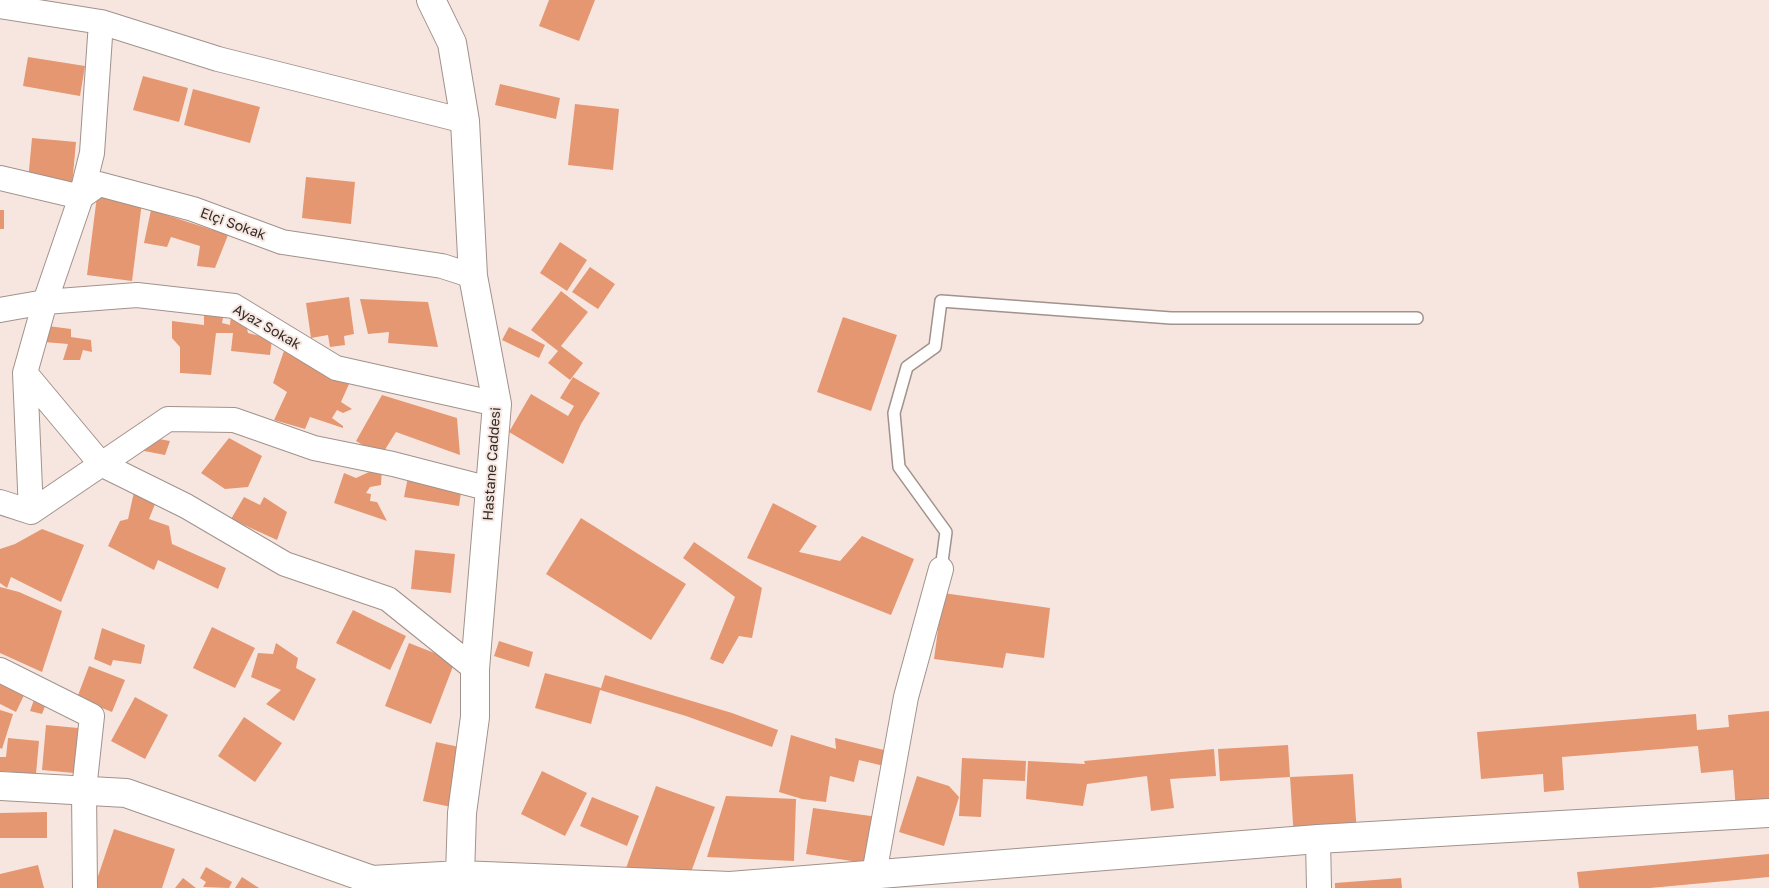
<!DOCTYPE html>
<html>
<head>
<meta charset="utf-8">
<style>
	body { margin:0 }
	canvas { display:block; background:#f7e6df }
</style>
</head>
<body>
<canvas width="1769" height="888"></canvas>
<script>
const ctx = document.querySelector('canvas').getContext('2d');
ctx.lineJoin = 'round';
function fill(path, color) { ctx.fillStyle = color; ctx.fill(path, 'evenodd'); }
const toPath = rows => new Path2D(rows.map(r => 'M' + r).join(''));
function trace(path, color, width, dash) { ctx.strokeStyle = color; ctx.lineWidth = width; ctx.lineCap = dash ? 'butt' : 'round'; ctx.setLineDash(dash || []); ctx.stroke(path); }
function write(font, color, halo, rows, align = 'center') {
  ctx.font = font + ' "Golos Text",sans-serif'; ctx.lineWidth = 4; ctx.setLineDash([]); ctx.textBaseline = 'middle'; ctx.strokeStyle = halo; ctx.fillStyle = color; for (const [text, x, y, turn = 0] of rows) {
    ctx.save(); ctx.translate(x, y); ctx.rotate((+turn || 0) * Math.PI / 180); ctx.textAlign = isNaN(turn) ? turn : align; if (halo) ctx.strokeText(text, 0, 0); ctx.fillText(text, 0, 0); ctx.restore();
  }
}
fill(toPath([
	[549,0,595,0,579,41,539,26],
	[28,57,85,66,80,96,23,86],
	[143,76,188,88,179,122,133,110],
	[500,84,560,98,556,119,495,105],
	[193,89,260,107,250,143,184,125],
	[575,104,619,109,613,170,568,165],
	[32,138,76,142,72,185,28,181],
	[306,177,355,182,351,224,302,218],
	[97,196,142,202,132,281,87,275],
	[0,210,4,210,4,229,0,229],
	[151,210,228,235,215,268,197,266,200,246,171,237,167,247,144,243],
	[560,242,587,260,567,291,540,273],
	[590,267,615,284,598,309,572,292],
	[561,291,588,312,561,346,583,363,570,380,548,363,558,351,531,330],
	[349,297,354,334,344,336,345,345,330,347,328,335,311,338,306,303],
	[360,299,428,302,438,347,388,343,389,332,368,334],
	[224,312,222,323,230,325,231,314,244,316,248,333,272,339,270,355,231,351,233,333,216,333,211,375,180,373,180,347,172,338,172,321,204,325,204,314],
	[843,317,897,335,871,411,817,392],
	[48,326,71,329,71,337,91,340,92,352,83,350,80,360,63,360,68,344,44,342],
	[509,327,545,345,539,358,502,340],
	[287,342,337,378,349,384,341,402,352,409,343,413,337,410,332,418,343,426,343,428,310,417,305,429,274,420,287,392,273,383],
	[573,377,600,393,581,424,563,464,509,432,531,394,568,416,574,406,560,398],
	[382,395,457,418,460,455,396,432,381,456,356,441],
	[148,437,170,441,165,455,139,450],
	[229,438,262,456,248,487,225,489,201,473],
	[382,466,381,485,370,487,366,493,371,494,370,501,377,502,387,521,334,503,344,473,356,478],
	[408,477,462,486,459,506,404,497],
	[134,492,155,504,149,519,169,526,172,544,226,568,218,589,158,560,154,570,108,546,120,521,128,519],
	[244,497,260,505,264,497,287,512,277,540,231,519],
	[773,503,817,526,799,552,840,561,862,536,914,559,891,615,747,558],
	[581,518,686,584,651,640,546,574],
	[42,529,84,545,61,602,11,577,7,588,0,583,0,549,15,544],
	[694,542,762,588,752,638,739,636,723,664,710,659,735,597,683,558],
	[415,550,455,554,451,593,411,589],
	[0,587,19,592,62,611,42,672,0,653],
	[943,593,1050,608,1044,658,1006,653,1003,668,934,659],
	[353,610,406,636,390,670,336,643],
	[212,627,255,648,235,688,193,668],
	[102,628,145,645,141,664,113,660,111,666,94,659],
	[499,641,533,652,529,667,494,656],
	[276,643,298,658,296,668,316,679,294,721,266,704,281,690,251,677,258,653,273,654],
	[409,643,455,661,431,724,385,706],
	[89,666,125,680,112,712,77,698],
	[545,673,601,688,605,675,732,713,778,730,772,747,686,716,600,690,591,724,535,708],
	[0,678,26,691,16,712,0,704],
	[35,697,47,701,42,714,30,711],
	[135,697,168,715,145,759,111,741],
	[0,710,13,714,2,749,0,748],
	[1769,711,1769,808,1736,811,1733,770,1701,773,1698,746,1562,757,1564,790,1544,792,1543,774,1481,779,1477,732,1696,714,1697,730,1729,727,1728,715],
	[244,717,282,743,255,782,218,756],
	[46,725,78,728,74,773,42,770],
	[791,735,836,749,835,738,888,751,884,766,859,760,854,782,830,776,826,802,802,799,779,792],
	[8,738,39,741,36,774,0,771,0,757,6,757],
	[436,742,464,748,451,807,423,801],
	[1288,745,1290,777,1220,781,1218,749],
	[1214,749,1216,776,1170,779,1174,808,1151,811,1147,776,1087,784,1083,806,1026,799,1028,761,1085,764,1084,761],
	[962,758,1026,761,1025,781,983,779,981,817,959,816],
	[542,771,587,793,565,836,521,814],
	[1353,774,1357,835,1294,839,1290,777],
	[917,776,949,786,959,797,944,846,899,832],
	[656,786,715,807,691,872,626,868],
	[726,796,796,799,794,861,707,857],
	[592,797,639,816,627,846,580,826],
	[813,808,878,817,871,864,806,854],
	[47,812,47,838,0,838,0,813],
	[114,829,175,849,162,888,94,888],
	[1769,854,1769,877,1650,888,1579,888,1577,872],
	[38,865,44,888,0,888,0,874],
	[206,867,232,882,229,888,203,887,206,882,200,878],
	[242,877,259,888,235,888],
	[183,878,196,888,175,888],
	[1401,878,1402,888,1335,888,1335,883]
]), '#e59771');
const service = toPath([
	[941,569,946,532,899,467,894,413,907,367,935,347,941,301,1171,318,1417,318]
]);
const minor = toPath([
	[0,6,101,22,218,59,465,121],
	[101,22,92,153,81,197,45,302,25,373,101,464,186,506,285,564,388,599,475,669],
	[0,178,81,197,99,184,193,209,282,242,442,266,473,276],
	[0,310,45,302,137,295,234,306,336,368,497,404],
	[25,373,31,512],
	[0,502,31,512,168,419,234,420,314,448,393,464,490,489],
	[0,670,92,716,84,790,85,888],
	[1318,839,1319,888],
	[874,874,906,697,941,569]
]);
const tertiary = toPath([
	[431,0,452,43,465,121,473,276,497,404,475,669,475,717,462,813,460,875],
	[0,786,126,793,372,880,460,875,730,886,1318,839,1769,813]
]);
trace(service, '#a1928b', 14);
trace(minor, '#a1928b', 26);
trace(tertiary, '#a1928b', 30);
trace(service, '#fff', 11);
trace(minor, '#fff', 24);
trace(tertiary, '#fff', 28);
write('14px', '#322c29', '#f7e6df', [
	["Elçi Sokak",233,224,20],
	["Ayaz Sokak",267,327,30],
	["Hastane Caddesi",492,464,-86]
]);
</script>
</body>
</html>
